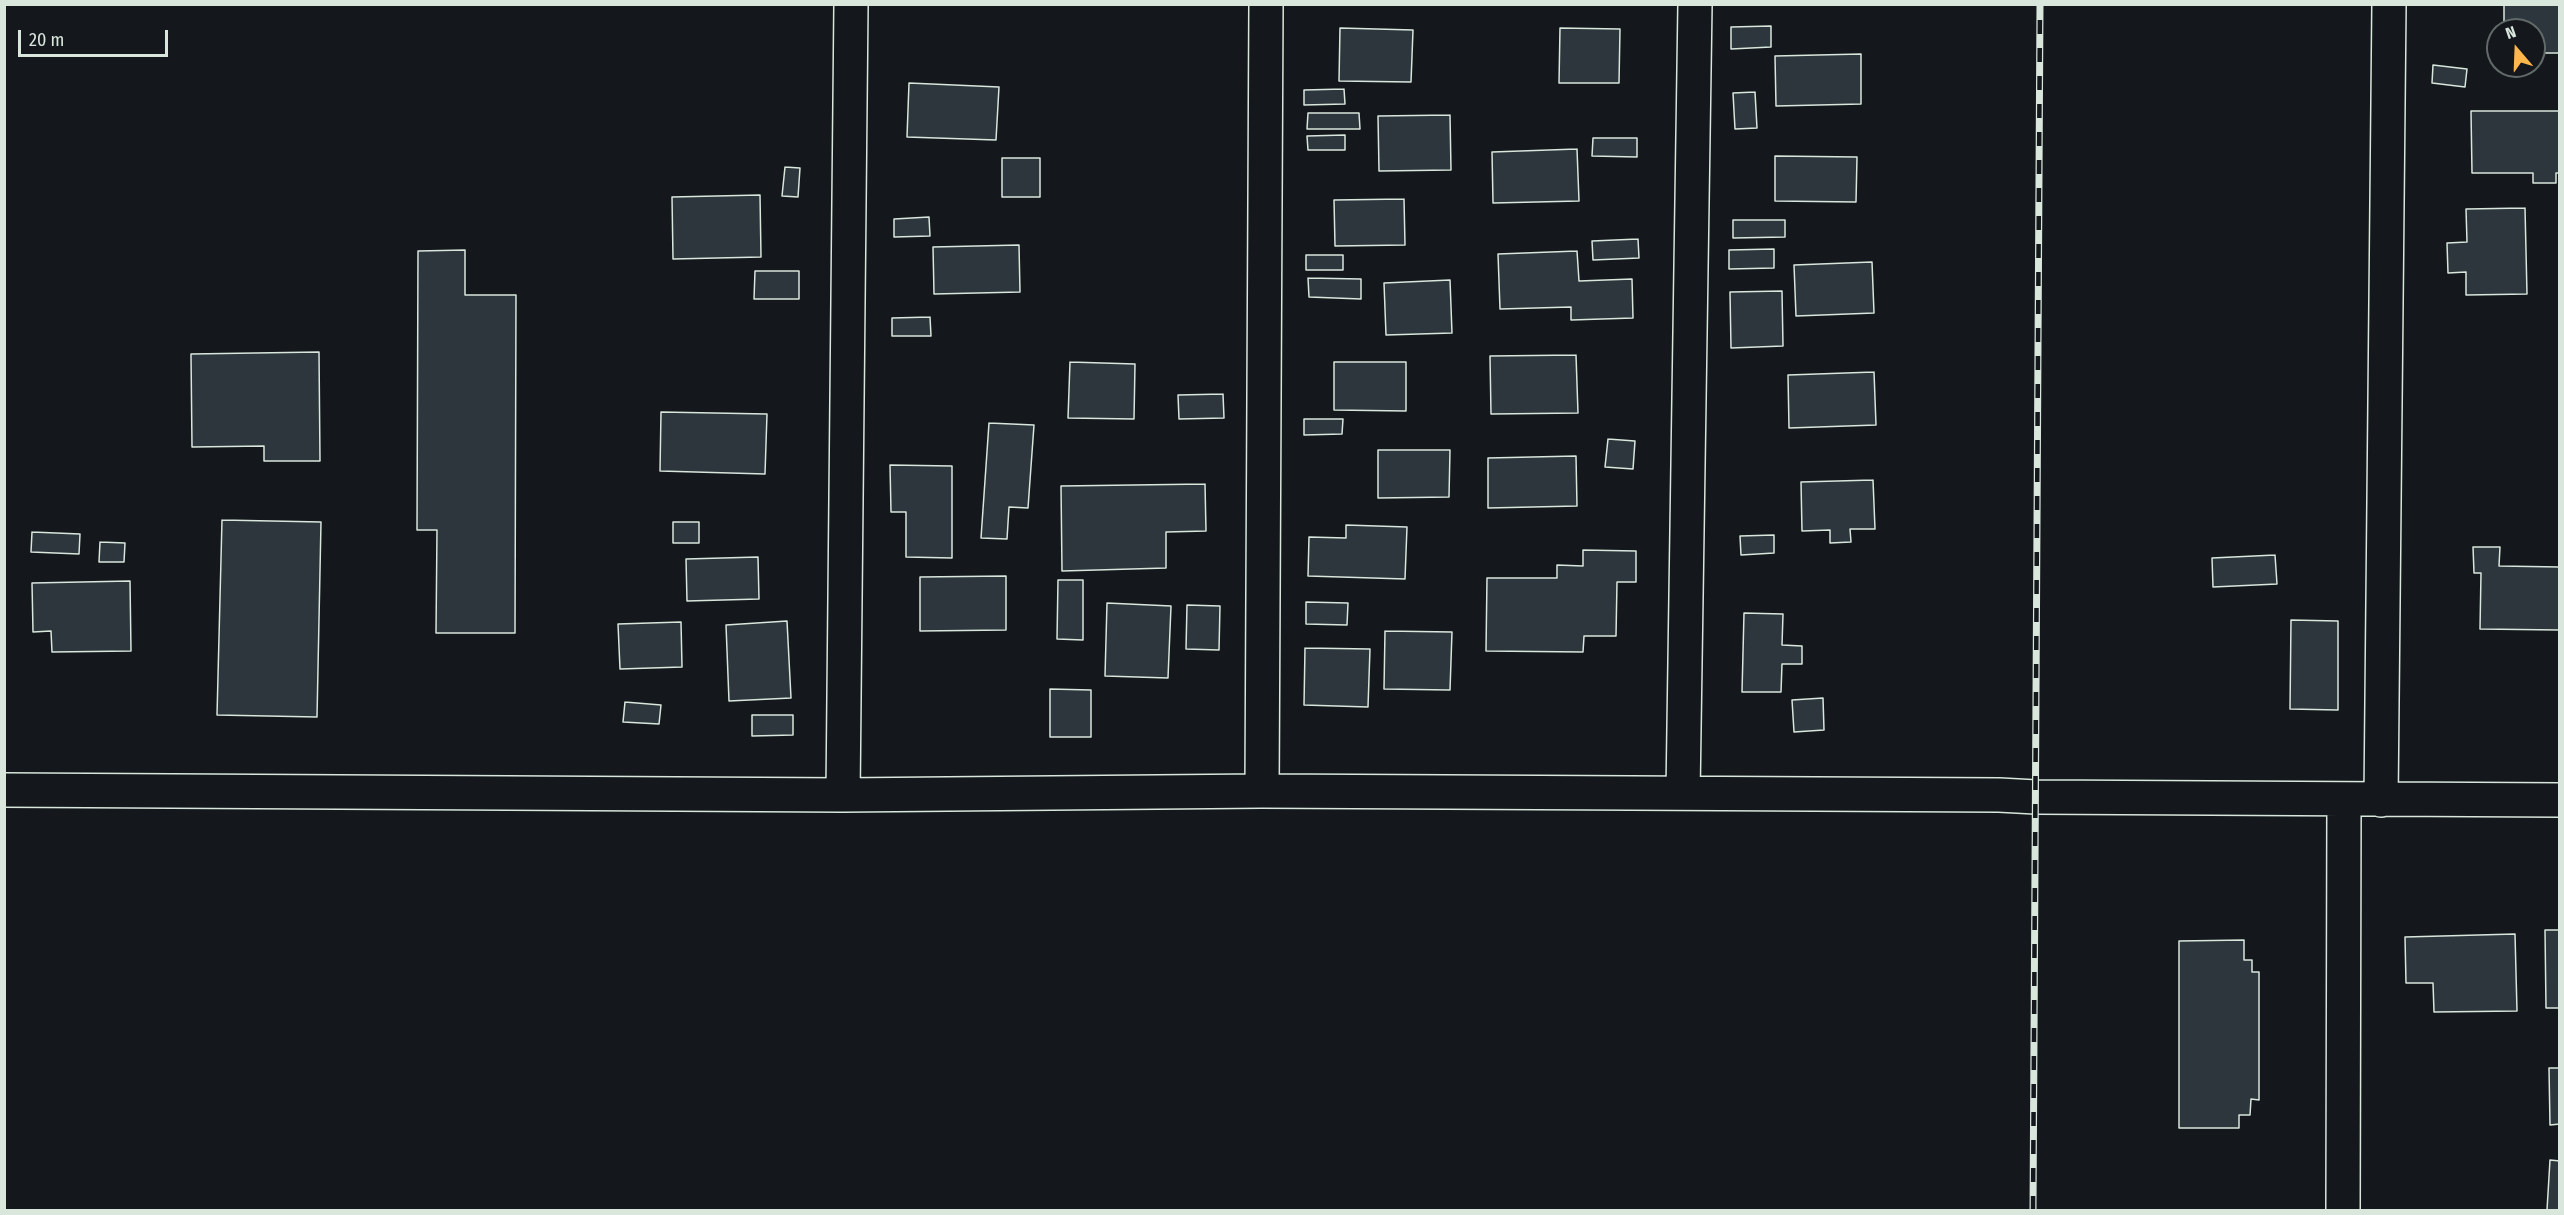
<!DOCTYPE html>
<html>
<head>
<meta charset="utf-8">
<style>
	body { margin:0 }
	#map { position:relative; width:2564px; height:1215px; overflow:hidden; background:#14181c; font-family:"Fira Sans Condensed",sans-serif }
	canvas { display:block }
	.frame { position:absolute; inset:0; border:6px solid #d8e6dc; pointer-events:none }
	.north { position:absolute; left:2486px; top:18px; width:60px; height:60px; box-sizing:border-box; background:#14181c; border:2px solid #626a69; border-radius:50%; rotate:341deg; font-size:16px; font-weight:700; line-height:24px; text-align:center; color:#d8e6dc }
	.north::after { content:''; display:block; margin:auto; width:21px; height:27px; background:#ffb74d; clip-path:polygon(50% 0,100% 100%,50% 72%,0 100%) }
	.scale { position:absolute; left:18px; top:30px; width:150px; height:27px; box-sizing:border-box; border:3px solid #d8e6dc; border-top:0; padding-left:8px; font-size:18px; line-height:21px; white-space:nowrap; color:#d8e6dc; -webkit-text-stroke:4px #14181c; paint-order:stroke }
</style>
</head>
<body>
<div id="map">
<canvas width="2564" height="1215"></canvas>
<div class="frame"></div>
<div class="north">N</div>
<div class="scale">20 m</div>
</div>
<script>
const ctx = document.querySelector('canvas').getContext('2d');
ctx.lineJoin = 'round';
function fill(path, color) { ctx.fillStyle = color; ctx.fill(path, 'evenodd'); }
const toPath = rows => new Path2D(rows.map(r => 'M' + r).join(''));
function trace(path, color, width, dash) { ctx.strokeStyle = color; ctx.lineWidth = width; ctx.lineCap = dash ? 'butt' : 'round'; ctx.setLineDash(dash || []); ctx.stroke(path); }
const building = toPath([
	[2504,4,2560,4,2560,53,2534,53,2534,30,2504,30,2504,4],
	[1771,26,1771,47,1731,49,1731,27,1771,26],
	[1340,28,1413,30,1411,82,1339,81,1340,28],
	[1560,28,1620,29,1619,83,1559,83,1560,28],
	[1861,54,1861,104,1776,106,1775,56,1861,54],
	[2433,65,2467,69,2465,87,2432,83,2433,65],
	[909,83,999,87,996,140,907,137,909,83],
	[1344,89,1345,104,1304,105,1304,90,1344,89],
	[1755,92,1757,128,1735,129,1733,93,1755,92],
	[2471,111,2560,111,2560,173,2556,173,2556,183,2533,183,2533,173,2472,173,2471,111],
	[1308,113,1359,113,1360,129,1307,129,1308,113],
	[1450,115,1451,170,1379,171,1378,116,1450,115],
	[1345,135,1345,150,1308,150,1307,136,1345,135],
	[1593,138,1637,138,1637,157,1592,156,1593,138],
	[1577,149,1579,201,1493,203,1492,152,1577,149],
	[1775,156,1857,157,1856,202,1775,201,1775,156],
	[1002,158,1040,158,1040,197,1002,197,1002,158],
	[785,167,800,168,798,197,782,196,785,167],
	[760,195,761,257,673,259,672,197,760,195],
	[1404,199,1405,245,1335,246,1334,200,1404,199],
	[2525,208,2527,294,2466,295,2466,272,2448,273,2447,243,2467,242,2466,209,2525,208],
	[929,217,930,236,894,237,894,219,929,217],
	[1733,220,1785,220,1785,237,1733,238,1733,220],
	[1638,239,1639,258,1593,260,1592,241,1638,239],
	[1019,245,1020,292,934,294,933,247,1019,245],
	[1774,249,1774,268,1729,269,1729,250,1774,249],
	[465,250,465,295,516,295,515,633,436,633,437,530,417,530,418,251,465,250],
	[1577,251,1579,281,1632,279,1633,318,1571,320,1571,307,1500,309,1498,254,1577,251],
	[1306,255,1343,255,1343,270,1306,270,1306,255],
	[1872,262,1874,313,1796,316,1794,265,1872,262],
	[755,271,799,271,799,299,754,299,755,271],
	[1308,278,1361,279,1361,299,1309,297,1308,278],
	[1450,280,1452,333,1386,335,1384,283,1450,280],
	[1782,291,1783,346,1731,348,1730,292,1782,291],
	[930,317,931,336,892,336,892,318,930,317],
	[319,352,320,461,264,461,264,446,192,447,191,354,319,352],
	[1576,355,1578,413,1491,414,1490,356,1576,355],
	[1070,362,1135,364,1134,419,1068,418,1070,362],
	[1334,362,1406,362,1406,411,1334,410,1334,362],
	[1874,372,1876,425,1789,428,1788,375,1874,372],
	[1223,394,1224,418,1179,419,1178,395,1223,394],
	[661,412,767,414,765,474,660,471,661,412],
	[1304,419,1343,419,1342,434,1304,435,1304,419],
	[989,423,1034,425,1028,508,1009,507,1007,539,981,538,989,423],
	[1608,439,1635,441,1633,469,1605,467,1608,439],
	[1378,450,1450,450,1449,497,1378,498,1378,450],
	[1576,456,1577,506,1488,508,1488,458,1576,456],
	[890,465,952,466,952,558,906,557,906,512,891,512,890,465],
	[1873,480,1875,529,1850,529,1851,542,1830,543,1830,530,1802,531,1801,482,1873,480],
	[1205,484,1206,531,1166,532,1166,568,1062,571,1061,486,1205,484],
	[222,520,321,522,317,717,217,715,222,520],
	[673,522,699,522,699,543,673,543,673,522],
	[1346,525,1407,527,1405,579,1308,576,1309,537,1346,538,1346,525],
	[32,532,80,534,79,554,31,552,32,532],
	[1774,535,1774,553,1741,555,1740,536,1774,535],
	[100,542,125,543,124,562,99,562,100,542],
	[2473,547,2500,547,2499,566,2560,567,2559,630,2480,629,2481,573,2474,573,2473,547],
	[1583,550,1636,551,1636,582,1617,582,1616,636,1584,636,1583,652,1486,651,1487,578,1557,578,1557,565,1583,566,1583,550],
	[2275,555,2277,584,2213,587,2212,558,2275,555],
	[758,557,759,599,687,601,686,559,758,557],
	[1006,576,1006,630,920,631,920,577,1006,576],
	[1058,580,1083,580,1083,640,1057,639,1058,580],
	[130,581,131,651,52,652,51,631,33,632,32,583,130,581],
	[1306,602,1348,603,1347,625,1306,624,1306,602],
	[1107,603,1171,606,1168,678,1105,676,1107,603],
	[1187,605,1220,606,1219,650,1186,649,1187,605],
	[1744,613,1783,614,1782,645,1802,646,1802,664,1782,664,1781,692,1742,692,1744,613],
	[2291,620,2338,621,2338,710,2290,709,2291,620],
	[787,621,791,698,729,701,726,625,787,621],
	[681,622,682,667,620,669,618,624,681,622],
	[1385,631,1452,632,1450,690,1384,689,1385,631],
	[1305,648,1370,649,1368,707,1304,705,1305,648],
	[1050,689,1091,690,1091,737,1050,737,1050,689],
	[1823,698,1824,730,1794,732,1792,700,1823,698],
	[625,702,661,705,659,724,623,722,625,702],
	[752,715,793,715,793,735,752,736,752,715],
	[2545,930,2560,930,2560,1008,2546,1008,2545,930],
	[2515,934,2517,1011,2434,1012,2433,983,2406,983,2405,937,2515,934],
	[2244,940,2244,960,2252,960,2252,972,2259,972,2259,1100,2251,1099,2250,1115,2239,1115,2239,1128,2179,1128,2179,941,2244,940],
	[2549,1068,2560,1068,2560,1124,2550,1125,2549,1068],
	[2550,1160,2560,1161,2560,1210,2547,1210,2550,1160]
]);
fill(building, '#2c363c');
trace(building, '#d8e6dc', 1.5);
const minor = toPath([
	[4,790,843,795,1262,791,1999,795,2036,797,2560,800],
	[1262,791,1266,4],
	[1683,793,1695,4],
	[843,795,851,4],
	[2381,800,2389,4],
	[2343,1210,2344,799]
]);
trace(minor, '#d8e6dc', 36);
trace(minor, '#14181c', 33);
const rail = toPath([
	[2033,1210,2040,4]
]);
trace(rail, '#d8e6dc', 7);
trace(rail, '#14181c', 4.5, [14]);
</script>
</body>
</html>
